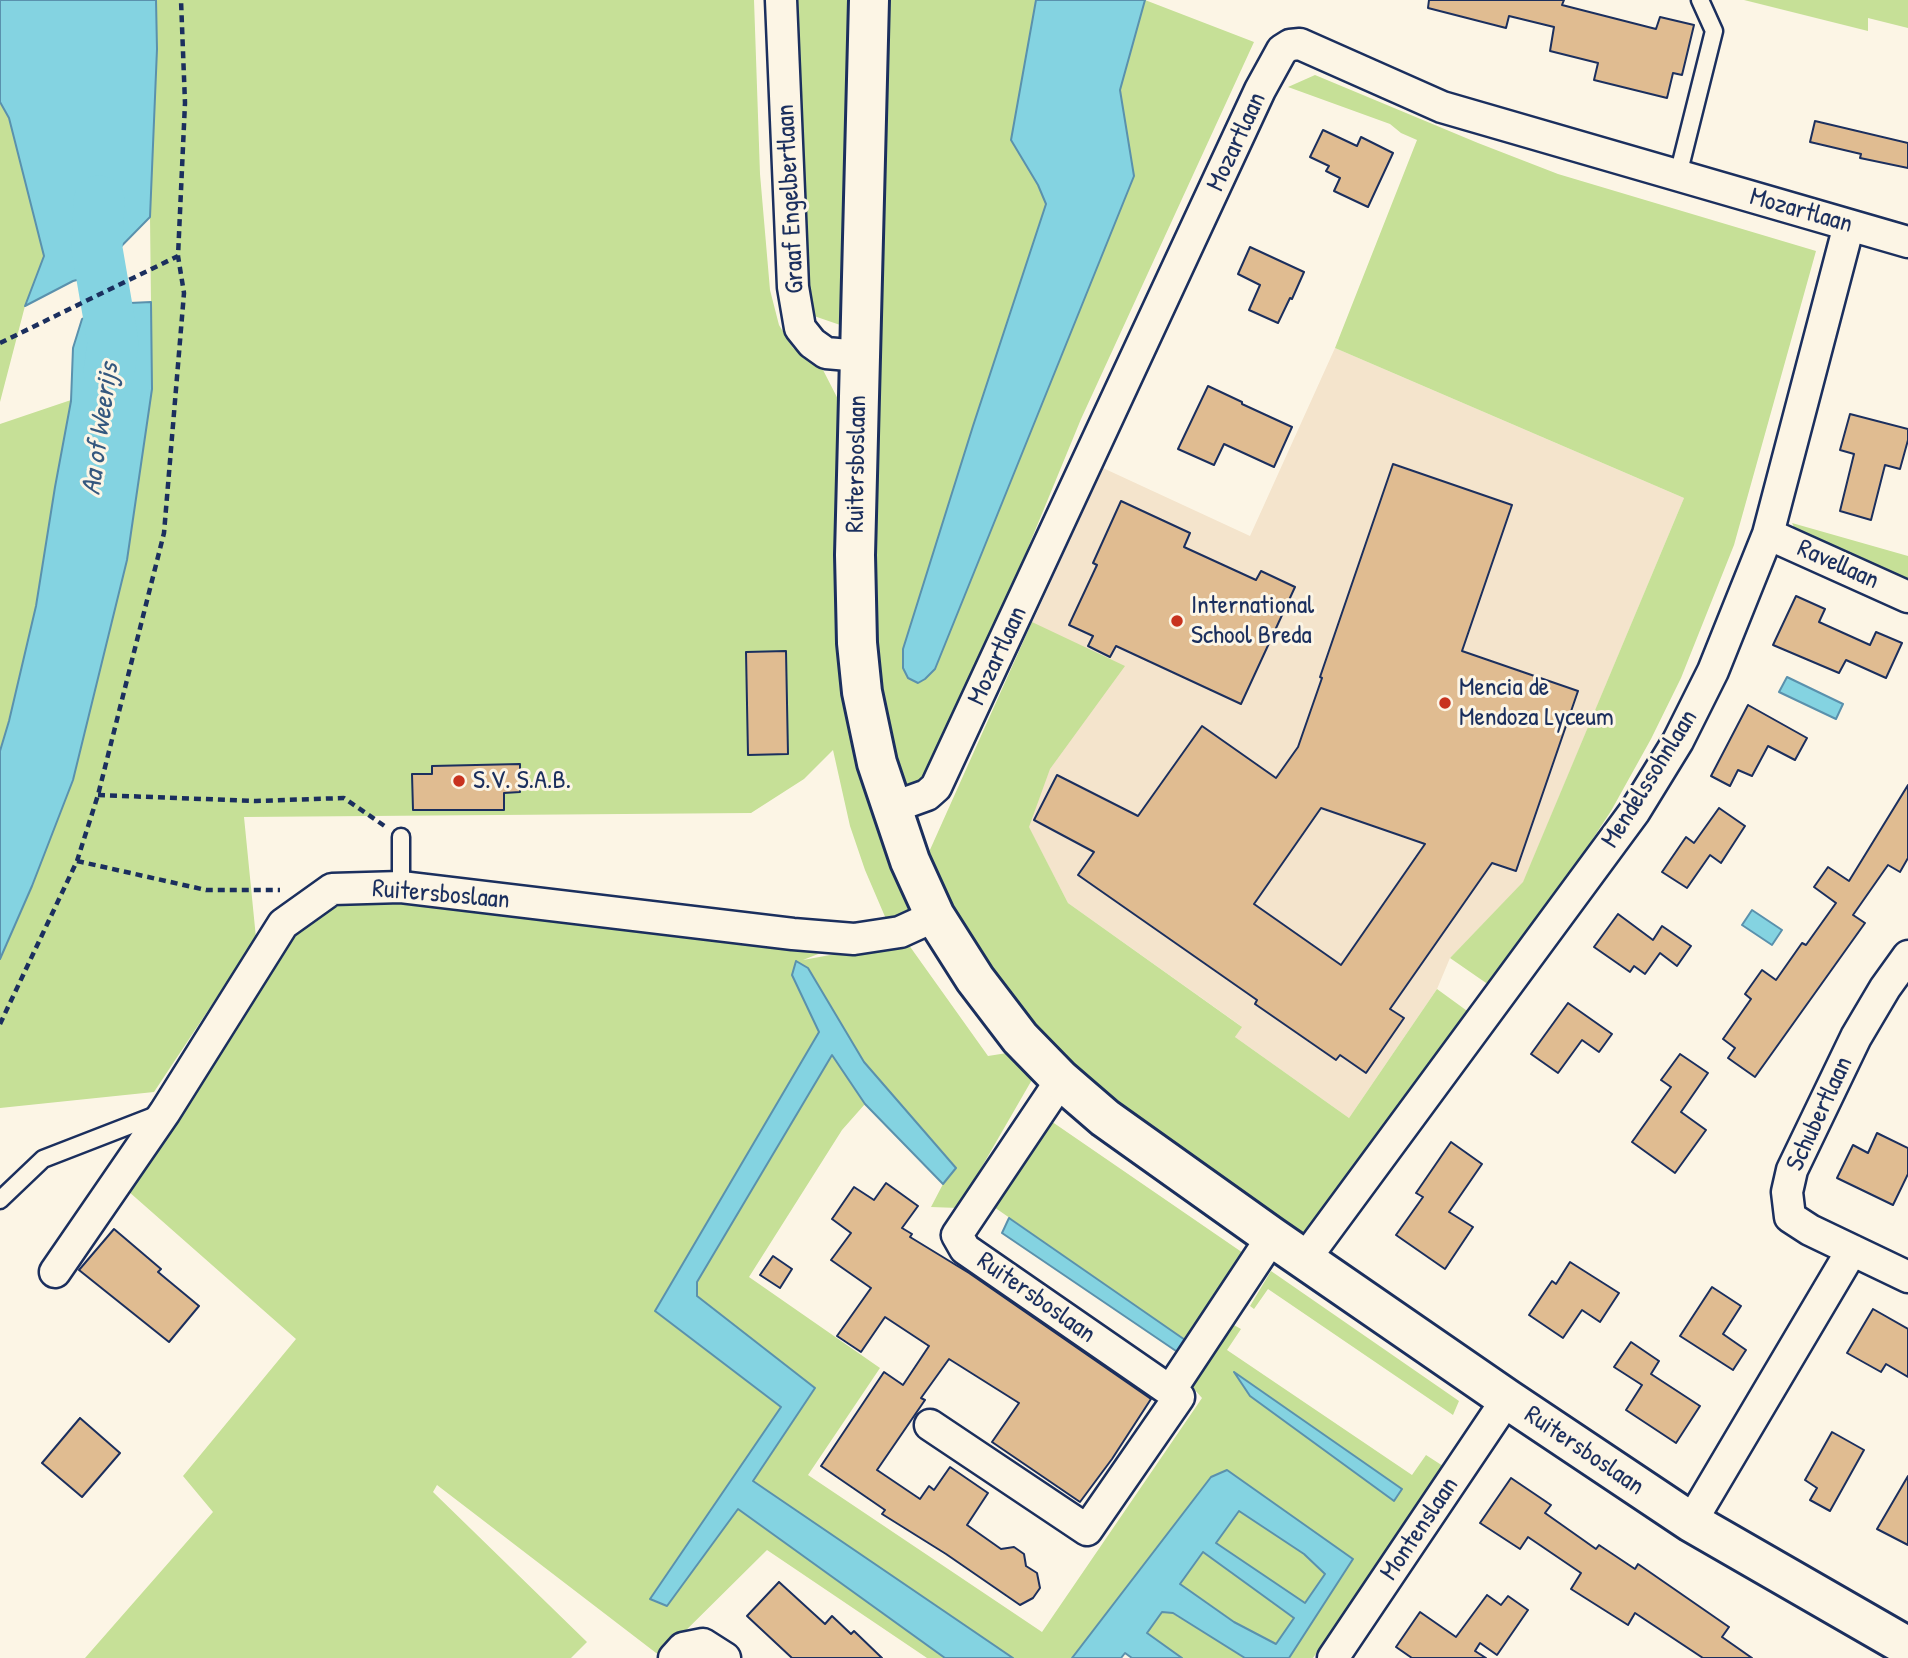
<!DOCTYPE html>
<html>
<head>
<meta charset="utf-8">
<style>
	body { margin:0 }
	canvas { display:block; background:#fcf5e5 }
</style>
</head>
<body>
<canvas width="1908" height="1658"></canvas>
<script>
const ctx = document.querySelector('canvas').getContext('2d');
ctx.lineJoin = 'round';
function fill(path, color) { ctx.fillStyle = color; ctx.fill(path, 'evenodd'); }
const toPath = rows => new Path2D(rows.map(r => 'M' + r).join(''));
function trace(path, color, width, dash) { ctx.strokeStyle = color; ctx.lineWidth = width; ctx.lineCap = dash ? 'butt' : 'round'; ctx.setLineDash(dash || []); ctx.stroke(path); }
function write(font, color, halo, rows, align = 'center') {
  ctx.font = font + ' "Patrick Hand",sans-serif'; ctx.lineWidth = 6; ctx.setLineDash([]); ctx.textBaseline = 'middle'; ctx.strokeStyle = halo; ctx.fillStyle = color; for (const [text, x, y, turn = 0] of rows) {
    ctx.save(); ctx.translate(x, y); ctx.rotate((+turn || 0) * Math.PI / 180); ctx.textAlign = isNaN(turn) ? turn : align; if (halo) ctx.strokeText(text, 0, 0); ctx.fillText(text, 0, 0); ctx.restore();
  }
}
fill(toPath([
	[1335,348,1684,498,1523,883,1450,958,1437,989,1349,1118,1235,1037,1241,1026,1068,903,1029,828,1022,645,1103,468,1250,536]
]), '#f4e4cc');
fill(toPath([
	[156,0,754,0,760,174,770,290,779,325,793,348,822,368,842,407,893,869,909,912,889,926,865,870,850,826,833,750,804,779,751,813,244,817,256,938,154,1092,0,1108,0,959,32,886,73,780,127,560,136,500,152,389,150,217,157,49],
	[793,0,854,0,846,327,814,316,805,304],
	[883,0,1036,0,1011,140,1038,185,1046,203,973,426,903,649,935,669,1134,176,1120,90,1145,0,1254,42,1081,419,931,783,906,787,893,764,876,668,870,606],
	[1744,0,1908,0,1908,28,1868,18,1868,31],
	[1315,75,1478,143,1558,174,1816,251,1734,545,1681,678,1651,739,1611,811,1575,866,1489,985,1450,958,1523,882,1684,498,1335,348,1417,140,1401,133,1390,124,1288,87],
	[0,102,9,118,44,256,25,306,0,402],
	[71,400,55,487,36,606,9,721,0,751,0,424],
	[1792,523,1908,556,1908,585,1797,533],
	[1032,622,1125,666,1050,769,1029,827,1068,903,1242,1027,1235,1037,1349,1118,1437,989,1470,1013,1305,1239,1076,1078,982,963,925,861],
	[354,894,841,945,803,960,906,941,988,1056,1007,1053,1033,1078,958,1208,931,1207,943,1184,956,1167,864,1062,808,968,792,975,819,1032,656,1311,781,1407,650,1598,667,1605,738,1508,945,1658,927,1658,767,1550,660,1656,437,1485,433,1492,587,1642,571,1658,85,1658,213,1512,183,1476,296,1339,128,1191,263,968,314,909],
	[833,1054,865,1104,842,1130,749,1277,880,1368,808,1475,1042,1632,1202,1398,1194,1389,1191,1377,1232,1324,1241,1329,1227,1350,1412,1475,1426,1455,1443,1466,1364,1585,1313,1658,1289,1658,1353,1559,1211,1477,1072,1658,1013,1658,753,1481,814,1388,696,1296,697,1282],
	[1048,1119,1246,1255,1188,1342,994,1207],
	[1271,1271,1459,1401,1453,1415,1268,1289,1254,1309,1250,1306],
	[1240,1511,1305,1554,1326,1575,1305,1603,1216,1543],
	[1204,1552,1295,1618,1275,1644,1235,1622,1180,1584],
	[1162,1612,1172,1613,1245,1658,1182,1658,1147,1633]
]), '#c6e097');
const water = toPath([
	[0,0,156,0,157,49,150,217,92,276,73,281,25,306,44,256,9,118,0,102,0,0],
	[1036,0,1145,0,1120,90,1134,176,935,669,925,679,918,683,908,678,903,668,903,649,973,426,1046,204,1038,185,1011,140,1036,0],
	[151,302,152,389,127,560,73,780,32,886,0,959,0,751,9,721,36,606,55,487,71,401,73,348,82,319,108,304,151,302],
	[1787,677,1843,704,1836,719,1779,692,1787,677],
	[1752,910,1782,930,1772,945,1742,925,1752,910],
	[796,961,808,968,864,1062,956,1168,943,1184,865,1104,832,1055,697,1282,697,1296,815,1388,753,1481,1013,1658,945,1658,738,1509,667,1606,650,1599,781,1407,655,1311,819,1032,792,975,796,961],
	[1009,1218,1188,1342,1179,1353,1002,1233,1009,1218],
	[1234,1372,1402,1489,1394,1501,1250,1396,1234,1372],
	[1227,1470,1353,1559,1289,1658,1245,1658,1173,1613,1162,1612,1147,1633,1182,1658,1132,1658,1125,1653,1121,1658,1072,1658,1211,1477,1227,1470],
	[1239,1511,1304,1554,1325,1574,1305,1603,1216,1543,1239,1511],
	[1203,1552,1294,1618,1276,1644,1234,1622,1180,1584,1203,1552]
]);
fill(water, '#84d3e1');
trace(water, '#5a91ad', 2);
trace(toPath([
	[99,201,97,249,113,342,109,372]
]), '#84d3e1', 51);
const building = toPath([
	[1429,0,1564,0,1562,5,1656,29,1660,17,1694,25,1682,75,1673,73,1667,98,1594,80,1598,63,1550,51,1554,27,1509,16,1506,28,1428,8,1429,0],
	[1815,121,1908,143,1908,168,1860,158,1861,154,1810,142,1815,121],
	[1323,130,1357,146,1361,137,1393,153,1368,207,1334,191,1340,178,1326,171,1329,166,1310,157,1323,130],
	[1250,247,1304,272,1292,299,1290,298,1278,323,1249,310,1260,285,1238,274,1250,247],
	[1208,386,1242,402,1242,404,1292,427,1274,467,1224,444,1214,465,1178,449,1208,386],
	[1850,414,1908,429,1908,440,1900,469,1885,465,1871,520,1840,511,1854,454,1840,450,1850,414],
	[1393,464,1512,505,1462,651,1578,691,1516,871,1492,863,1390,1009,1404,1018,1366,1073,1340,1055,1336,1060,1255,1004,1257,1000,1078,875,1094,852,1034,820,1057,775,1138,816,1202,726,1276,778,1298,747,1322,678,1320,677,1393,464],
	[1321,808,1425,844,1341,965,1254,904,1321,808],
	[1121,501,1190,533,1184,547,1256,580,1261,571,1295,587,1241,704,1116,646,1110,657,1088,646,1093,636,1069,625,1097,565,1093,563,1121,501],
	[1796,596,1825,609,1819,622,1870,645,1876,632,1902,643,1886,678,1846,660,1839,673,1773,645,1796,596],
	[786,651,788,754,748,755,746,652,786,651],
	[1748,705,1807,738,1795,760,1768,746,1752,776,1738,770,1730,786,1711,776,1748,705],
	[520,764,520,792,504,793,504,810,413,810,412,774,432,774,432,766,520,764],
	[1908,785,1908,858,1900,872,1888,865,1853,915,1865,923,1755,1077,1728,1058,1735,1048,1723,1039,1751,999,1745,994,1762,970,1776,980,1802,943,1806,945,1836,903,1814,887,1828,867,1849,881,1908,785],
	[1719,808,1745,826,1721,863,1710,855,1687,888,1662,872,1686,837,1694,843,1719,808],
	[1618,914,1653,940,1662,926,1691,946,1677,966,1660,953,1645,974,1634,966,1630,972,1594,947,1618,914],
	[1568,1003,1612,1034,1599,1052,1582,1040,1558,1073,1531,1054,1568,1003],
	[1680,1054,1708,1073,1681,1112,1706,1130,1675,1173,1632,1142,1671,1087,1661,1080,1680,1054],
	[1877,1133,1908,1148,1908,1174,1893,1205,1837,1178,1853,1145,1868,1153,1877,1133],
	[1451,1142,1482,1164,1449,1212,1473,1227,1445,1269,1396,1235,1423,1197,1416,1193,1451,1142],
	[886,1183,918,1206,902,1228,912,1234,910,1237,969,1273,1151,1399,1112,1459,1080,1502,992,1442,1019,1403,949,1359,921,1398,925,1400,877,1470,920,1499,929,1486,934,1490,950,1467,988,1493,967,1525,1001,1549,1014,1547,1024,1554,1026,1566,1037,1573,1040,1588,1033,1598,1020,1605,946,1554,882,1514,885,1510,821,1466,884,1372,903,1385,929,1346,885,1317,861,1352,837,1336,871,1288,831,1260,851,1233,832,1219,854,1187,874,1200,886,1183],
	[114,1229,161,1269,158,1272,199,1306,169,1342,79,1270,114,1229],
	[773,1256,792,1269,780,1288,760,1275,773,1256],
	[1570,1262,1619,1293,1600,1322,1582,1310,1563,1338,1529,1315,1552,1281,1556,1284,1570,1262],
	[1712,1287,1741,1306,1723,1334,1746,1350,1733,1370,1680,1336,1712,1287],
	[1873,1309,1908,1329,1908,1377,1886,1364,1881,1372,1847,1353,1873,1309],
	[1631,1342,1659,1361,1651,1374,1700,1406,1676,1443,1626,1410,1642,1385,1614,1367,1631,1342],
	[80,1418,120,1453,82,1497,42,1463,80,1418],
	[1832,1432,1864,1450,1830,1511,1810,1500,1817,1488,1805,1480,1832,1432],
	[1908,1476,1908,1545,1877,1529,1908,1476],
	[1511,1478,1551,1505,1545,1513,1596,1549,1599,1545,1635,1569,1638,1564,1729,1627,1722,1637,1752,1658,1703,1658,1635,1613,1628,1625,1571,1589,1581,1573,1528,1537,1520,1549,1480,1523,1511,1478],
	[779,1582,825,1624,832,1616,851,1634,854,1631,882,1658,792,1658,747,1616,779,1582],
	[1487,1595,1501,1605,1508,1596,1528,1610,1497,1655,1480,1643,1475,1651,1486,1658,1412,1658,1396,1647,1420,1612,1456,1637,1487,1595]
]);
fill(building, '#e0bc91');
trace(building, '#1b2f5e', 2);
const lane = toPath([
	[1678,175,1714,31,1700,0],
	[401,837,401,887],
	[0,1200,43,1159,159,1114]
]);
const street = toPath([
	[781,0,793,287,800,328,812,343,826,353,860,356],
	[1768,534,1908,597],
	[891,808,927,795,936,787,1260,90,1282,50,1290,45,1300,44,1442,107,1908,242],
	[1908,956,1885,988,1856,1037,1792,1170,1787,1192,1790,1217,1810,1230,1908,1277],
	[1305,1259,1635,811,1678,741,1713,671,1768,534,1849,225],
	[55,1272,165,1112,283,924,332,889,401,887,793,934,854,939,900,932,935,916],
	[1170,1391,1272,1237],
	[930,1425,1087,1530,1179,1397,965,1249,957,1235,1061,1080],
	[1691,1522,1852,1250],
	[674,1658,683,1648,703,1644,725,1658],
	[1333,1658,1507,1399]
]);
const secondary = toPath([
	[869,0,855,555,857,643,862,692,877,763,910,861,935,916,975,979,1020,1038,1061,1080,1105,1118,1272,1237,1507,1399,1691,1522,1908,1647]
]);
trace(lane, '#1b2f5e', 21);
trace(street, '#1b2f5e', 35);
trace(secondary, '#1b2f5e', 44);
trace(toPath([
	[0,343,178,256],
	[98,795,256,801,344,798,386,827],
	[77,861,206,890,280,890],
	[0,1024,77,861,98,795,164,533,184,293,178,256,185,103,181,0]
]), '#1b2f5e', 4.5, [7, 5]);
trace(lane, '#fcf5e5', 16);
trace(street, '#fcf5e5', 30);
trace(secondary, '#fcf5e5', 38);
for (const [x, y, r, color] of [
	[1177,621,7,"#c8321e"],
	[1445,703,7,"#c8321e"],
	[459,781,7,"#c8321e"]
]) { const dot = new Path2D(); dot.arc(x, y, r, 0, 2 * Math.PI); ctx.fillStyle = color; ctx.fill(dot); trace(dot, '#fcf5e5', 2.5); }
write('26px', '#1b2f5e', '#fcf5e5', [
	["Mozartlaan",1237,142,-65],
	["Graaf Engelbertlaan",791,199,-93],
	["Mozartlaan",1801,211,16],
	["Ruitersboslaan",857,464,-89],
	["Ravellaan",1838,565,24],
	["Mozartlaan",998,656,-65],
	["Mendelssohnlaan",1650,779,-58],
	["Ruitersboslaan",441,895,5],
	["Schubertlaan",1820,1114,-65],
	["Ruitersboslaan",1036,1298,35],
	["Ruitersboslaan",1584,1451,34],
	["Montenslaan",1420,1529,-56]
]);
write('26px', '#1b2f5e', '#fcf5e5', [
	["International",1191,606],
	["School Breda",1191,636],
	["Mencia de",1459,688],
	["Mendoza Lyceum",1459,718],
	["S.V. S.A.B.",473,781]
], 'left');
write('italic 28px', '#35587f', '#fcf5e5', [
	["Aa of Weerijs",101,429,-82]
]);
</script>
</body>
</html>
